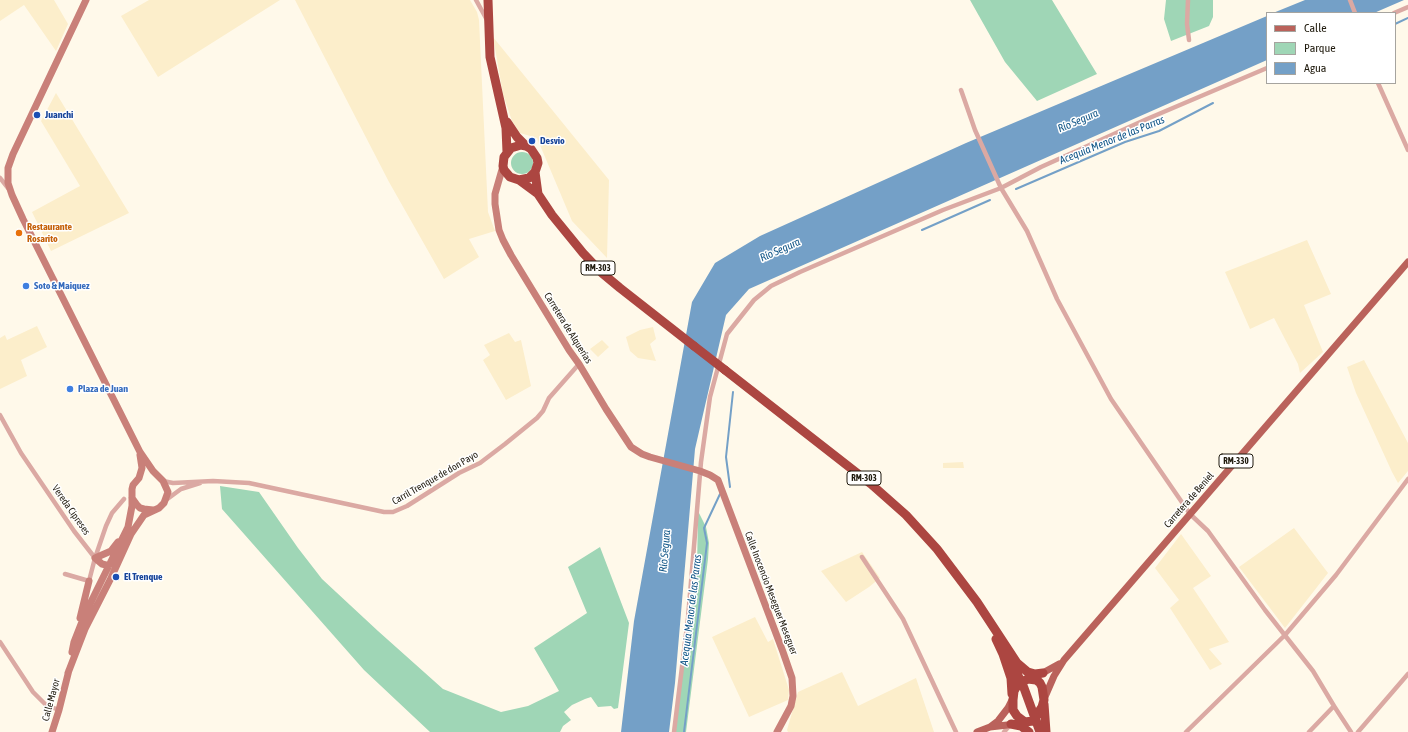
<!DOCTYPE html>
<html>
<head>
<meta charset="utf-8">
<style>
	body { margin:0 }
	#map { position:relative; width:1408px; height:732px; overflow:hidden; background:#fff9ea; font-family:"Asap Condensed",sans-serif }
	canvas { display:block }
	.legend { position:absolute; left:1266px; top:12px; width:130px; height:72px; box-sizing:border-box; background:#fff; border:1px solid #a6a49f; margin:0; padding:5px 7px; list-style:none; font-size:12px; color:#201b0e }
	.legend li { display:flex; align-items:center; gap:8px; height:20px }
	.legend b { width:20px; border:1px solid #a6a49f }
</style>
</head>
<body>
<div id="map">
<canvas width="1408" height="732"></canvas>
<ul class="legend">
<li><b style="height:5px;background:#ba625b"></b>Calle</li>
<li><b style="height:11px;background:#9fd6b6"></b>Parque</li>
<li><b style="height:11px;background:#74a0c7"></b>Agua</li>
</ul>
</div>
<script>
const ctx = document.querySelector('canvas').getContext('2d');
ctx.lineJoin = 'round';
function fill(path, color) { ctx.fillStyle = color; ctx.fill(path, 'evenodd'); }
const toPath = rows => new Path2D(rows.map(r => 'M' + r).join(''));
function trace(path, color, width, dash) { ctx.strokeStyle = color; ctx.lineWidth = width; ctx.lineCap = dash ? 'butt' : 'round'; ctx.setLineDash(dash || []); ctx.stroke(path); }
function write(font, color, halo, rows, align = 'center') {
  ctx.font = font + ' "Asap Condensed",sans-serif'; ctx.lineWidth = 3; ctx.setLineDash([]); ctx.textBaseline = 'middle'; ctx.strokeStyle = halo; ctx.fillStyle = color; for (const [text, x, y, turn = 0] of rows) {
    ctx.save(); ctx.translate(x, y); ctx.rotate((+turn || 0) * Math.PI / 180); ctx.textAlign = isNaN(turn) ? turn : align; if (halo) ctx.strokeText(text, 0, 0); ctx.fillText(text, 0, 0); ctx.restore();
  }
}
fill(toPath([
	[0,0,54,0,68,24,56,51,24,5,0,21],
	[149,0,280,0,158,77,121,16],
	[295,0,470,0,477,12,479,20,488,212,495,231,469,239,479,257,444,279,389,182],
	[493,37,609,180,607,258,572,221,537,138,520,133,512,121,503,94],
	[56,93,129,213,51,251,32,212,80,186,41,121],
	[1307,240,1331,294,1304,305,1323,352,1300,373,1298,364,1274,318,1250,329,1225,272],
	[37,326,47,347,21,360,27,376,0,389,0,338,5,335,7,340],
	[653,327,656,339,650,344,656,361,638,358,630,351,626,337,640,330],
	[509,333,515,342,521,340,531,386,506,400,483,360,490,355,484,345],
	[602,340,609,347,598,357,590,349],
	[1364,360,1408,443,1408,471,1398,483,1392,472,1356,393,1347,367],
	[963,462,964,468,943,468,943,463],
	[1294,528,1328,573,1285,628,1239,567],
	[1181,534,1211,576,1193,588,1229,642,1209,649,1222,664,1210,670,1170,608,1179,600,1155,568],
	[862,552,880,578,869,587,846,602,821,571],
	[755,617,768,642,773,639,789,690,788,700,749,717,712,637],
	[842,672,858,706,916,678,934,732,788,732,787,730,798,692]
]), '#fceecb');
fill(toPath([
	[970,0,1052,0,1097,74,1037,101,1005,62],
	[1166,0,1213,0,1213,17,1209,26,1171,41,1164,19],
	'511 163a11 11 0 1 1 22 0a11 11 0 1 1-22 0Z',
	[220,486,259,492,298,548,322,579,378,631,443,689,501,712,528,706,559,691,534,648,587,613,568,567,600,547,629,623,618,708,614,709,611,706,598,707,591,697,585,699,572,705,564,712,571,720,563,726,560,732,430,732,364,670,222,509],
	[698,511,706,527,709,543,708,559,686,732,674,732,680,679,697,570]
]), '#9fd6b6');
fill(toPath([
	[1305,0,1404,0,1374,13,1273,13],
	[1267,16,1267,60,749,289,726,315,695,449,675,683,669,732,621,732,634,621,692,302,715,263,760,236,966,143]
]), '#74a0c7');
trace(toPath([
	[1395,24,1408,18],
	[1016,189,1125,142,1159,131,1213,103],
	[922,230,990,200],
	[730,487,726,457,733,392],
	[684,732,707,543,704,528,720,494]
]), '#74a0c7', 2);
trace(toPath([
	[476,0,487,20],
	[1188,0,1187,24,1189,40],
	[1350,0,1355,13],
	[1394,13,1408,7],
	[1378,83,1408,150],
	[961,90,975,130,1001,188,1027,231,1057,299,1111,399,1190,514,1208,531,1265,610,1313,671,1334,706,1309,732],
	[0,178,8,188],
	[0,415,21,453,74,531,95,558,106,526,112,513,124,499],
	[163,481,173,483,213,481,249,483,384,512,393,512,407,506,459,473,480,463,505,444,537,418,543,411,549,398,579,364],
	[166,500,181,489,200,483],
	[862,557,903,619,956,732],
	[65,574,89,581,95,558],
	[0,642,33,692,46,705,59,710],
	[1334,706,1351,732],
	[674,732,688,618,701,462,710,397,727,334,754,300,771,286,800,272,943,210,1001,188,1041,167,1147,119,1267,68],
	[1004,732,1011,724],
	[1186,732,1285,635,1336,575,1408,479],
	[1358,732,1408,674]
]), '#dba9a3', 4.5);
trace(toPath([
	[503,166,495,194,495,204,499,230,503,240,511,255,569,350,579,364,606,409,631,447,642,454,650,457,700,471,710,475,718,480,783,652,792,678,793,696,791,706,777,732],
	[132,498,137,505,140,508,144,509,153,510],
	[113,564,106,565,102,564,95,558,111,551,118,542],
	[80,618,89,581],
	[72,652,74,642,85,614,128,527,132,506,132,489,133,485,139,478,142,468,140,455],
	[68,673,85,629,111,578,131,534,144,515,159,508,164,503,168,492,163,481,153,471,140,452,23,219,12,195,8,183,8,168,13,154,86,0],
	[52,732,59,710,69,670]
]), '#c98079', 7);
trace(toPath([
	[1039,675,1059,664],
	[1044,699,1054,676,1064,660,1408,262],
	[990,727,998,721,1008,708,1012,700],
	[977,732,990,727,1016,724]
]), '#ba625b', 7);
trace(toPath([
	[488,0,490,57,506,128,507,152],
	[507,122,517,137,526,146,531,149,537,158,538,163,535,172,529,178,519,180],
	[526,146,521,145,511,148,504,157,503,166,504,170,510,177,519,180,538,194],
	[535,172,538,194,552,215,583,253,602,273,620,288,694,346],
	[725,370,871,484,906,515,937,549,977,602,1017,663,1037,680,1040,683,1042,687,1044,700,1042,707,1033,721,1025,722,1017,716,1013,710,1013,700,1014,691,1018,684,1028,679,1036,680,1040,683],
	[996,639,1003,654,1011,678,1012,694],
	[1010,659,1024,688,1040,732],
	[1028,672,1035,674,1043,673],
	[1044,704,1046,732],
	[1011,724,1021,726,1029,732]
]), '#ac4641', 9);
trace(toPath([
	[694,346,725,370]
]), '#ac4641', 9);
for (const [x, y, r, color] of [
	[37,115,4,"#1a4fb4"],
	[532,141,4,"#1a4fb4"],
	[19,233,4,"#e8710a"],
	[26,286,4,"#3f7fe0"],
	[70,389,4,"#3f7fe0"],
	[116,577,4,"#1a4fb4"]
]) { const dot = new Path2D(); dot.arc(x, y, r, 0, 2 * Math.PI); ctx.fillStyle = color; ctx.fill(dot); trace(dot, '#fff', 1.5); }
for (const [x, y, w] of [
	[598,268,34],
	[1236,461,34],
	[864,478,34]
]) { const box = new Path2D(); box.roundRect(x - w / 2, y - 7, w, 14, 3); ctx.fillStyle = '#fff'; ctx.fill(box); trace(box, '#201b0e', 1); }
write('bold 9px', '#201b0e', null, [
	["RM-303",598,268],
	["RM-330",1236,461],
	["RM-303",864,478]
]);
write('bold 10px', '#164399', '#fff', [
	["Juanchi",45,115],
	["Desvio",540,141],
	["El Trenque",124,577]
], 'left');
write('bold 10px', '#c56008', '#fff', [
	["Restaurante",27,227],
	["Rosarito",27,239]
], 'left');
write('bold 10px', '#366cbe', '#fff', [
	["Soto & Maiquez",34,286],
	["Plaza de Juan",78,389]
], 'left');
write('10px', '#201b0e', '#fff', [
	["Carretera de Alquerías",568,328,58],
	["Carril Trenque de don Payo",435,478,-30],
	["Carretera de Beniel",1189,500,-49],
	["Vereda Cipreses",71,510,55],
	["Calle Inocencio Meseguer Meseguer",771,593,69],
	["Calle Mayor",51,700,-75]
]);
write('italic 11px', '#105587', '#fff', [
	["Río Segura",1078,121,-23],
	["Acequia Menor de las Parras",1112,140,-22],
	["Río Segura",780,250,-24],
	["Río Segura",665,551,-85],
	["Acequia Menor de las Parras",691,610,-83]
]);
</script>
</body>
</html>
